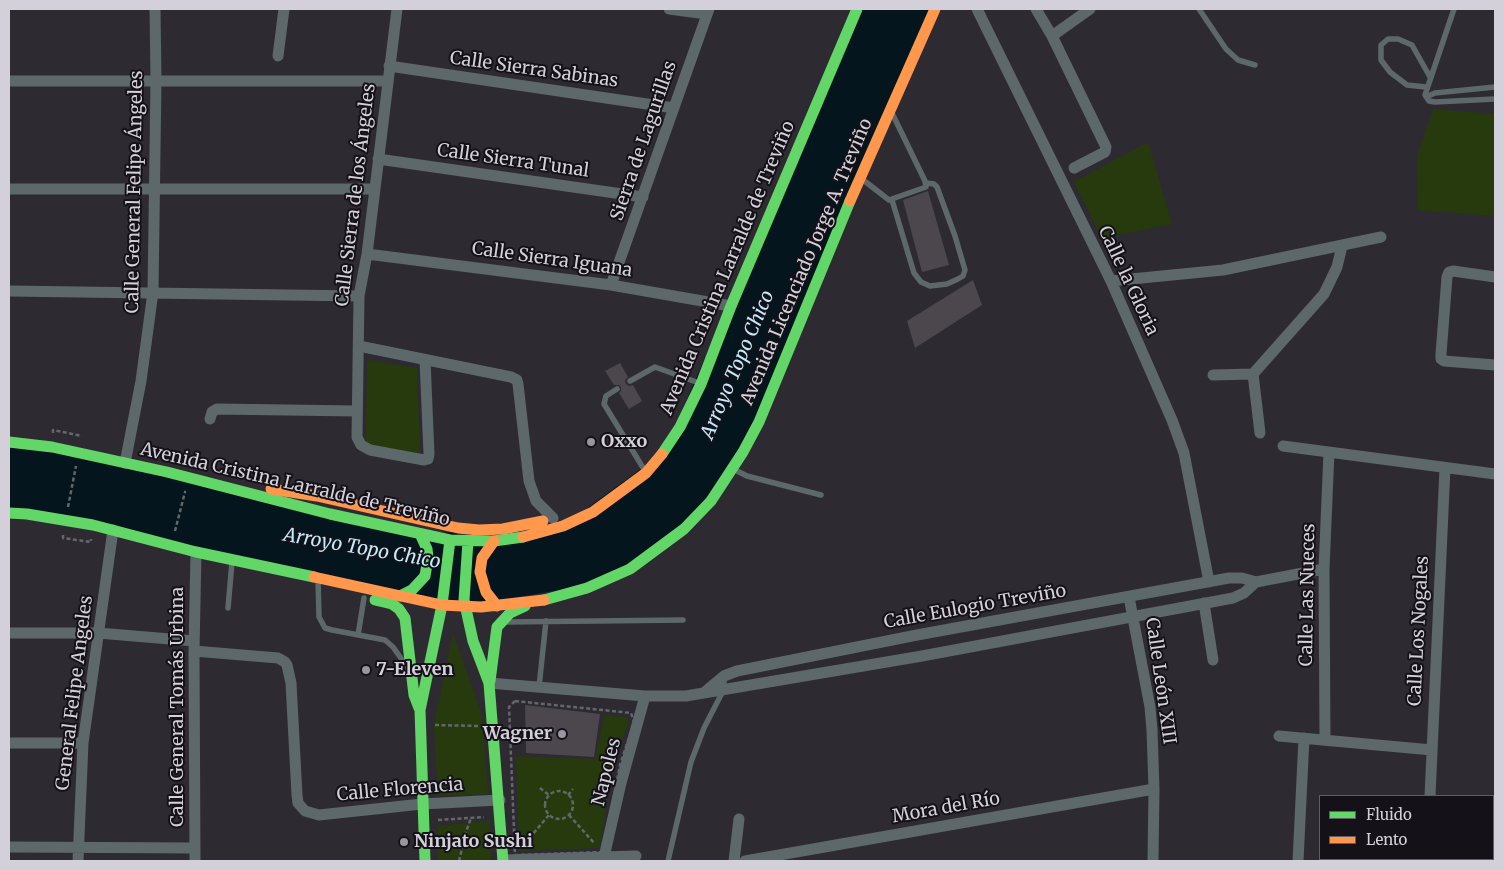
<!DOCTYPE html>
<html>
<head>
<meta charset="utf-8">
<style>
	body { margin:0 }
	#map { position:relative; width:1504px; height:870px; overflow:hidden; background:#2e2a32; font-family:Merriweather,serif }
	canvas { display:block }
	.frame { position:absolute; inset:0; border:10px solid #d4d0d9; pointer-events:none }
	.legend { position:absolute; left:1319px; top:795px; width:175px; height:65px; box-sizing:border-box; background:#141118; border:1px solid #615d65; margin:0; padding:6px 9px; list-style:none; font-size:15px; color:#d4d0d9 }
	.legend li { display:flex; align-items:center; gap:10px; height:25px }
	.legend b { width:25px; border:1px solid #615d65 }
</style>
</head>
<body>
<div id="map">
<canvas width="1504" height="870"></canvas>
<div class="frame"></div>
<ul class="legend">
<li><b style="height:6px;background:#63d668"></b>Fluido</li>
<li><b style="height:6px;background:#ff974d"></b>Lento</li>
</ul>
</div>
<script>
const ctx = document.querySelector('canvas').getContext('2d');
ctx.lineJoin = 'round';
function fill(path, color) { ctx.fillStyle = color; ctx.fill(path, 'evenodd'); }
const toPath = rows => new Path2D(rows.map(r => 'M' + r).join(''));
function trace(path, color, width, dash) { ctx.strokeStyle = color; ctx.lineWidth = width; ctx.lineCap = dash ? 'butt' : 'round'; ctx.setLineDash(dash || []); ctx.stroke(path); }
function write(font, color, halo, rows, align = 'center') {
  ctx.font = font + ' Merriweather,serif'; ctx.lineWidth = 4; ctx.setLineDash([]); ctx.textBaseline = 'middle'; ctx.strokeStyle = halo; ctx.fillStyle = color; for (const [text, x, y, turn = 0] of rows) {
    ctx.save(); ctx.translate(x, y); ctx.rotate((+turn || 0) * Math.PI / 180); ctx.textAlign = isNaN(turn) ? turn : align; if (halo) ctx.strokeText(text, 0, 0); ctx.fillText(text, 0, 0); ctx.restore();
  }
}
fill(toPath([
	[1433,109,1495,114,1495,216,1418,210,1417,156],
	[1148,142,1172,224,1102,238,1074,182],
	[367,360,417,368,420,456,366,445],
	[453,633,482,715,488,794,438,796,434,725],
	[604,715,626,717,629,722,612,765,600,848,519,851,516,756,595,759],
	[490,821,491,861,438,861,437,826]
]), '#273a0e');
fill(toPath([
	[857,9,936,9,759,422,684,529,601,583,465,606,9,513,9,442,420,534,563,526,664,452]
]), '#04151d');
fill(toPath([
	[928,191,949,265,922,272,903,200],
	[973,280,982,305,915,348,907,321],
	[620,363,628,377,625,380,626,384,629,386,633,385,642,401,629,409,619,393,621,391,621,387,619,385,614,385,605,371],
	[525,705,600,714,594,757,526,753]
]), '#4b474d');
trace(toPath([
	[53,433,53,430,82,436],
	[68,507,76,466],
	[175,531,185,492,184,492],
	[63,535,63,538,91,542,91,539],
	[515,701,631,713,634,722,620,765,603,852,515,855,509,707,515,701],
	[435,725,479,726],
	[540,788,549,795],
	'545 805a14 14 0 1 1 28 0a14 14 0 1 1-28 0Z',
	[568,795,573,789],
	[569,815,595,844],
	[438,820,484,817],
	[521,848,549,815],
	[459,861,466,832,471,818]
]), '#62676a', 2.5, [4, 2.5]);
trace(toPath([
	[1199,9,1226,49,1238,60,1255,65],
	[1454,9,1425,95,1429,101,1435,102,1495,99],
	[1426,87,1407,85,1390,72,1381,60,1381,45,1388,39,1398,39,1412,45,1430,77],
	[1426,97,1435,93,1495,87],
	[862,179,889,200,926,187,925,181,892,113],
	[892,200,914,273,921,282,930,286,947,284,958,279,963,276,965,270,955,236,937,187,934,184,926,183],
	[630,381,655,367,699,383],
	[617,389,606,396,604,404,645,471],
	[735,470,747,476,821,495],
	[318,579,319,617,325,628,332,630,385,640,393,647,405,664],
	[228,608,232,562],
	[506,622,683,620],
	[358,635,364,598],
	[539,687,546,621],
	[668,861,691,762,704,728,724,689,724,676]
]), '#5d686a', 5.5);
trace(toPath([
	[397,9,367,254,359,296,357,437,361,445,370,450,424,460,428,459,429,454,425,360],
	[669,9,707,14],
	[977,9,1111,281,1172,420,1184,453,1209,582],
	[1036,9,1052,36,1106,147,1105,152,1074,168],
	[1052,36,1090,9],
	[278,56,284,9],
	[389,66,674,108],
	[9,81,388,81],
	[378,159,643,197],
	[9,189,374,189],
	[367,254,611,285,731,306],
	[1495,277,1453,271,1449,272,1447,277,1441,354,1441,359,1444,361,1495,365],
	[1111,281,1223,270,1381,237],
	[611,285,709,9],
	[9,291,359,296],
	[359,346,511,377,517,380,518,384,529,481,536,501,553,518],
	[1253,374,1324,294,1337,267,1342,246],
	[1253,374,1260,433],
	[1213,375,1253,374],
	[210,419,212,412,217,409,357,411],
	[1283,446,1495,474],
	[125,463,141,381,153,292,156,80,155,9],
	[1129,597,1150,707,1152,730,1154,789,1153,861],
	[1204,603,1213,660],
	[9,633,98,633,194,641],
	[194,651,278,658,285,662,287,665,291,683,297,795,298,803,305,811,319,815,422,804,500,800],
	[489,683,645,696,686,696,922,656,1233,598,1244,593,1256,582],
	[706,691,724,676,737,671,917,635,1229,578,1242,578,1256,582,1324,569],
	[1279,736,1432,750],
	[1325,739,1324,569,1329,452],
	[9,743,83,743],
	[1430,796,1445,468],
	[9,847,195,848],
	[604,857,621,783,645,696],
	[503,860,636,856],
	[78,861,83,743,113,530],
	[195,861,194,651,196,552],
	[734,861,739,819],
	[745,861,1154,789],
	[1298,861,1304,738],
	[1427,861,1427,859]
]), '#5d686a', 11);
trace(toPath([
	[9,442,52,447,167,472,330,514,450,540,494,541,523,537],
	[662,454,680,427,701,384,731,306,857,9],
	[9,513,27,514,93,525,196,552,314,577],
	[468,541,464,600,473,641,489,683,503,861],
	[400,596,412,590,425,576,428,558,427,549,420,534],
	[375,600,392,604,399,609,405,618,414,695,419,708],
	[544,600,587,588,630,569,684,529,711,501,743,452,759,422,850,201],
	[490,681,497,627,510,613,525,606],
	[425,861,420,710,442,605,450,540]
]), '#63d668', 11);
trace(toPath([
	[850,201,935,9],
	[271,489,317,496,458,528,479,530,503,529,543,521],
	[523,537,563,526,593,512,646,473,662,454],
	[494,541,482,558,480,572,486,592,497,606],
	[314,577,442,605,481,607,544,600]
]), '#ff974d', 11);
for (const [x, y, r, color] of [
	[591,442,5,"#9a969f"],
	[366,670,5,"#9a969f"],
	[562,734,5,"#9a969f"],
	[404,842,5,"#9a969f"]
]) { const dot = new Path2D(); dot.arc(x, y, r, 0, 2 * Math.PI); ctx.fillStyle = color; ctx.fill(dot); trace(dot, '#141118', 2); }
write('18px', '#d4d0d9', '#141118', [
	["Calle Sierra Sabinas",534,70,8],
	["Sierra de Lagurillas",644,141,-71],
	["Calle Sierra Tunal",513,161,8],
	["Calle General Felipe Ángeles",135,192,-89],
	["Calle Sierra de los Ángeles",356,195,-83],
	["Calle Sierra Iguana",552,260,8],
	["Avenida Licenciado Jorge A. Treviño",807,262,-67],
	["Avenida Cristina Larralde de Treviño",728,268,-67],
	["Calle la Gloria",1128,281,65],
	["Avenida Cristina Larralde de Treviño",295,485,13],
	["Calle Las Nueces",1308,595,-89],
	["Calle Eulogio Treviño",975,607,-10],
	["Calle Los Nogales",1419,631,-87],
	["Calle León XIII",1160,681,82],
	["General Felipe Angeles",75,693,-83],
	["Calle General Tomás Urbina",178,707,-90],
	["Napoles",607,772,-76],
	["Calle Florencia",400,790,-5],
	["Mora del Río",946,808,-10]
]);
write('bold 18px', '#d4d0d9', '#141118', [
	["Oxxo",601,442],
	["7-Eleven",376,670],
	["Wagner",552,734,"right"],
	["Ninjato Sushi",414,842]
], 'left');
write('italic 19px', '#c0ecfc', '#141118', [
	["Arroyo Topo Chico",738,365,-67],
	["Arroyo Topo Chico",362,549,10]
]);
</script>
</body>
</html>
